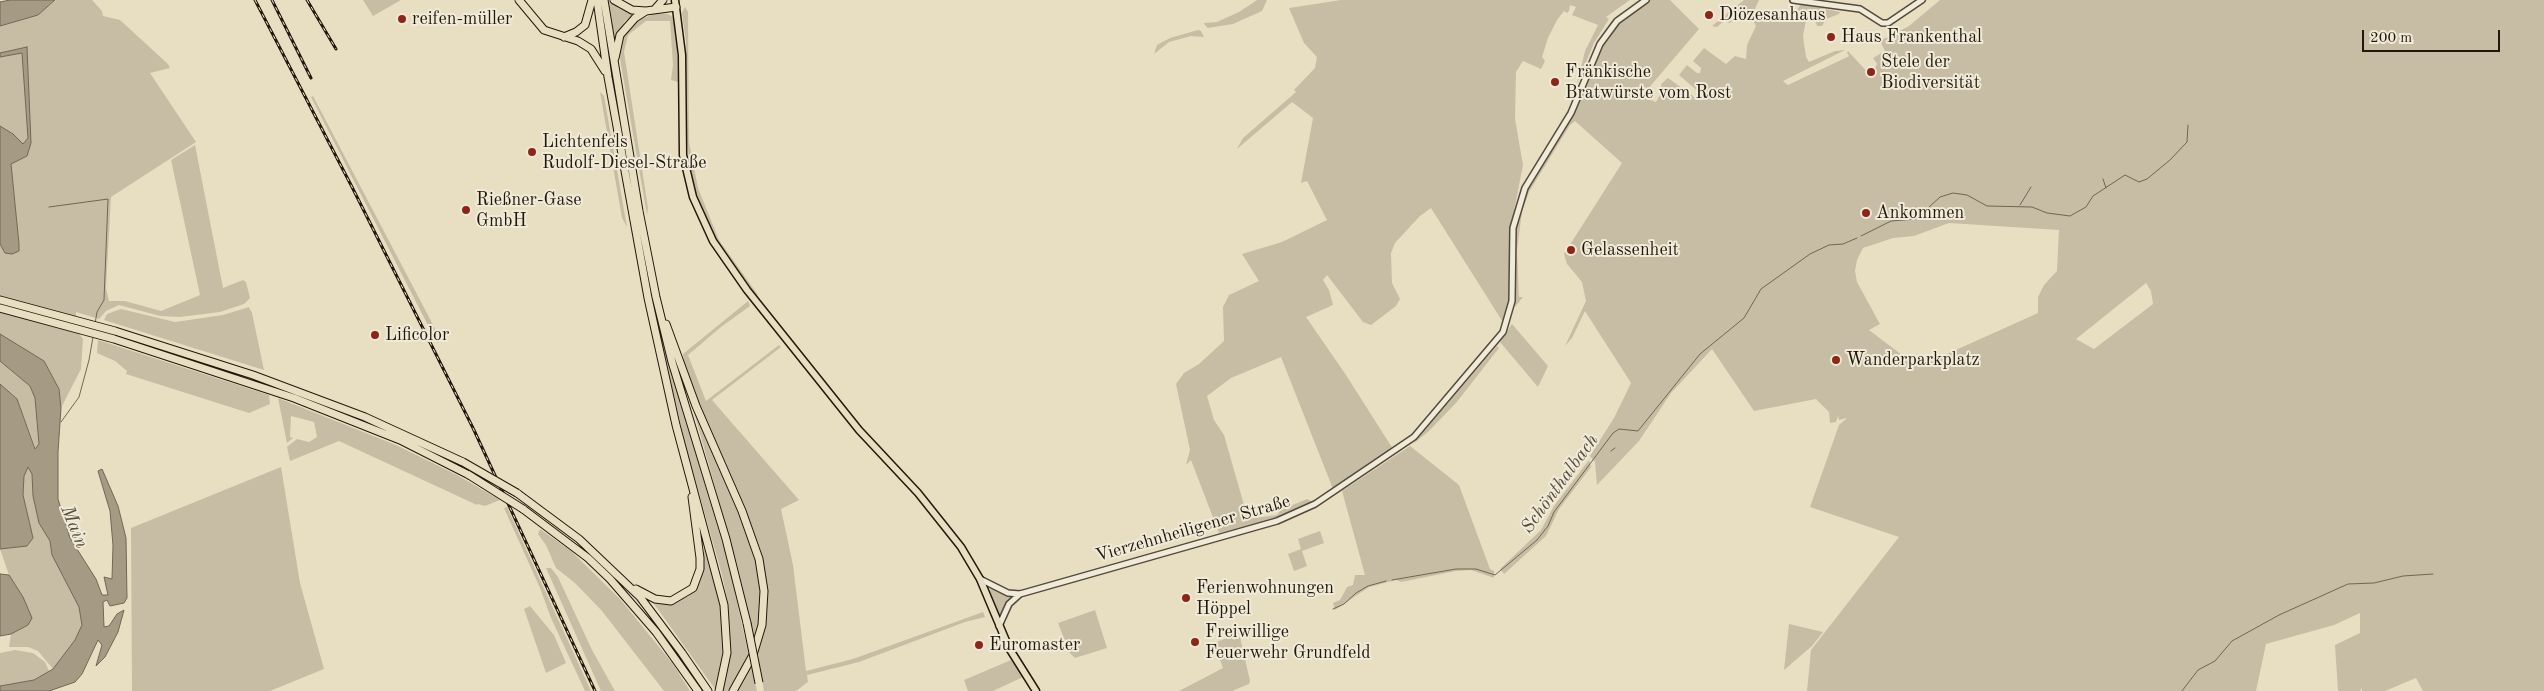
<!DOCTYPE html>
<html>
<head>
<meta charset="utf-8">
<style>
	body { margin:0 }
	#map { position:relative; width:2544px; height:691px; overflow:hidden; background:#e8dfc3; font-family:"Old Standard TT",serif }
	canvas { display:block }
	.scale { position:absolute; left:2362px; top:30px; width:138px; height:22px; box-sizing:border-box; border:2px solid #23170c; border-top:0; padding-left:6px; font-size:15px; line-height:18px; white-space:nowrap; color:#23170c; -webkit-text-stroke:4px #f0ead8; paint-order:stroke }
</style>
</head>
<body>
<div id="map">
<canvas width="2544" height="691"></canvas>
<div class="scale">200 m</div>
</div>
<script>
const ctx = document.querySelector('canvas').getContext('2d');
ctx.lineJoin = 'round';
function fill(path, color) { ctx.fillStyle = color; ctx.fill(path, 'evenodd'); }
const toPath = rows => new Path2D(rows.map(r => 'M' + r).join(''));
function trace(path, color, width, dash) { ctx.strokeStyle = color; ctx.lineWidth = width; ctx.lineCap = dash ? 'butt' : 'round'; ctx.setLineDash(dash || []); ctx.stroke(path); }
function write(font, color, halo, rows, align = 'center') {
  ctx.font = font + ' "Old Standard TT",serif'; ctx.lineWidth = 4; ctx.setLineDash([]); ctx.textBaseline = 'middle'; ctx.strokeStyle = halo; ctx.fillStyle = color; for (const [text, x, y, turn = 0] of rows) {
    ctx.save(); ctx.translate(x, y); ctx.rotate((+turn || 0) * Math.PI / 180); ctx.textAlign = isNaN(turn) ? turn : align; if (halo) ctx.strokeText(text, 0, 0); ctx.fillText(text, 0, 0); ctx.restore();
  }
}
fill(toPath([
	[56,0,92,0,102,11,103,16,120,20,168,64,170,68,150,73,196,142,111,197,106,288,109,301,125,301,161,311,200,295,171,160,195,145,223,288,243,280,246,282,250,298,244,304,220,312,180,317,160,316,119,305,106,311,99,319,76,312,76,329,83,339,81,369,61,408,59,389,44,361,0,334,0,244,5,253,19,244,11,164,27,156,31,143,27,48,0,53,0,26,38,15],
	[363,0,401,0,373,16],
	[608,0,620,9,636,13,625,21,614,41],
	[1257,0,1267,0,1262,11,1233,24,1208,28,1205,25,1204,23,1217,22,1239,12],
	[1341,0,1630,0,1606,17,1609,19,1594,43,1577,84,1585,51,1598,25,1572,15,1576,7,1570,5,1569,11,1567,13,1564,11,1557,20,1548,38,1542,57,1545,61,1541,69,1523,61,1516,72,1515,119,1523,165,1510,231,1510,304,1504,324,1431,208,1420,216,1395,243,1391,253,1392,283,1400,299,1396,306,1371,325,1363,322,1327,275,1323,280,1329,290,1333,305,1306,317,1346,375,1393,449,1333,489,1281,357,1231,378,1207,396,1214,420,1224,435,1248,519,1277,515,1281,510,1307,499,1313,502,1277,519,1219,533,1191,460,1186,465,1190,450,1176,384,1184,373,1199,364,1224,341,1223,307,1229,295,1259,281,1242,254,1282,242,1327,220,1307,181,1301,183,1313,118,1292,102,1237,149,1243,138,1296,92,1294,90,1315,68,1317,57,1304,43,1289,8],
	[1651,0,1670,0,1699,29,1647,90,1648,99,1656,102,1662,91,1661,84,1668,78,1697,99,1701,94,1679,75,1687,65,1697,73,1700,73,1701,68,1693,61,1704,48,1726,64,1735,56,1746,59,1747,45,1756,26,1749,13,1729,23,1724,21,1717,27,1712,26,1744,0,1759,0,1753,13,1784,22,1789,21,1801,4,1840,12,1839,14,1826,19,1822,26,1817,26,1815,20,1806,20,1803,36,1806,57,1809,62,1835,51,1845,50,1783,81,1788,85,1843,59,1849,56,1847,53,1848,51,1871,76,1877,64,1873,58,1885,51,1880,41,1909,26,1940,0,2544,0,2544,691,2423,691,2416,678,2385,691,2362,691,2362,688,2360,691,2338,691,2335,645,2360,633,2360,613,2334,625,2266,644,2256,691,1807,691,1811,650,1899,537,1810,507,1839,425,1847,418,1839,420,1838,416,1836,422,1830,423,1829,412,1816,399,1754,411,1712,349,1671,393,1639,441,1597,485,1595,462,1590,456,1614,418,1631,383,1585,311,1572,338,1565,346,1586,301,1582,282,1567,264,1564,254,1622,163,1575,121,1570,125,1529,192,1522,211,1517,250,1519,297,1523,297,1515,307,1515,230,1526,191,1570,121,1601,45,1622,19],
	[1949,223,2059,230,2057,271,2044,285,2038,297,2038,313,1918,367,1869,330,1880,324,1857,282,1855,271,1857,260,1863,248,1893,238,1914,236],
	[2146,283,2151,291,2153,304,2094,349,2076,339],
	[685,7,688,12,689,142,698,188,719,240,758,295,756,296,716,241,697,197,691,176,685,125,686,42,682,13],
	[657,13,668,14,673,17,677,40,678,82,671,80,673,65,670,21,646,21,628,35,624,52,648,208,647,215,619,53,620,39,635,21],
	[1198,30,1201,31,1204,37,1191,36,1169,42,1154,54,1157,45,1170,38],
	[22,52,28,138,23,144,13,134,0,126,0,57],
	[600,92,604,96,627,227,622,218],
	[313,96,441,340,437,343,311,97],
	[748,301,750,306,721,327,688,355,706,401,779,345,781,347,712,400,799,500,781,509,793,565,806,671,853,659,983,612,985,617,965,622,859,662,807,675,808,682,796,691,764,691,759,666,758,650,766,622,767,601,766,578,760,548,694,394,684,364,683,354],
	[249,307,252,313,264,370,104,320,107,314,121,309,175,322,223,315],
	[654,308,673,379,729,565,749,657,729,691,721,691,729,653,728,603,722,575,685,443],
	[1512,324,1548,366,1538,387,1500,342],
	[98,340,269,395,270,404,249,413,126,374,127,371,115,361,97,353],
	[1497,346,1499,348,1456,403,1429,431,1413,444],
	[0,361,30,386,35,398,39,445,36,449,17,399,0,384],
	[688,391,750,536,761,581,761,621,755,642,738,568],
	[278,398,396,445,457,475,500,500,485,506,478,504,477,505,339,441,290,461,287,447,297,439,309,442,317,437,314,422,291,416,290,437,293,438,287,443],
	[1410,446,1459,485,1490,569,1494,571,1494,578,1471,570,1456,571,1401,582,1396,580,1369,587,1335,610,1333,603,1340,600,1347,587,1353,585,1355,575,1365,575,1342,491],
	[1589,460,1591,467,1559,509,1546,536,1504,574,1500,569,1541,530,1554,506],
	[28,466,32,474,33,496,43,527,50,541,52,555,79,607,82,625,75,640,53,669,38,651,28,647,9,647,11,634,28,625,23,597,9,575,0,549,27,546,33,538,23,495,24,476],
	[281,467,300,583,324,669,270,691,132,691,131,528],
	[507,507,552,606,591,691,585,691,551,618,540,588,504,508],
	[540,529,571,551,620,599,673,664,690,691,664,691,602,611,575,583,556,568,546,545,538,534],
	[1320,531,1324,543,1302,551,1307,566,1294,571,1288,554,1301,549,1298,539],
	[705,544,720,596,723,627,723,650,715,689,652,601,668,604,689,596,700,582],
	[546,568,551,568,558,577,592,650,615,691,601,691],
	[991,589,1012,596,999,616,989,592],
	[530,606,554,635,566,663,546,673,524,609],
	[1095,610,1107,648,1075,658,1069,652,1058,623],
	[1789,624,1823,632,1812,646,1784,670],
	[1232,636,1233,640,1240,637,1250,681,1249,684,1232,691,1179,691,1223,668,1214,643],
	[15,650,33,653,45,662,49,671,34,680,0,686,0,653],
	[1011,660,1023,677,993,691,968,691,964,680],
	[751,663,757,691,735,691]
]), '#c7bda4');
const water = toPath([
	[10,0,55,0,38,15,0,26,0,2,10,0],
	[27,47,31,143,27,156,11,164,19,244,19,251,12,254,5,253,0,244,0,126,13,134,23,144,28,138,22,53,0,57,0,53,27,47],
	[0,334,44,361,59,389,61,408,58,452,58,499,70,538,96,579,102,595,108,595,104,577,112,579,113,545,110,511,98,471,102,469,118,506,126,538,127,598,124,603,110,606,107,600,103,602,104,627,109,626,117,614,124,610,118,632,105,657,96,666,102,645,98,640,82,674,75,682,49,691,0,691,0,686,34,680,53,669,75,640,82,625,79,607,52,555,50,541,39,523,33,496,32,474,28,467,24,476,23,495,33,538,27,546,0,549,0,384,17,399,35,449,39,444,35,398,30,386,0,361,0,334],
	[0,574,9,575,23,597,32,618,28,625,11,634,0,636,0,574]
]);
fill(water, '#a59b85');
trace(water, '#716655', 1);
trace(toPath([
	[2103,179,2106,188],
	[2020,205,2031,187],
	[49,207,108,199,104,300,97,312,95,324],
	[1861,236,1891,221,1916,219,1940,197,1953,193,1967,195,1987,206,2032,207,2047,213,2070,216,2086,207,2093,196,2125,175,2139,182,2147,179,2170,160,2187,142,2188,125],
	[61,422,79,397,89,360,93,337],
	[1611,451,1615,448],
	[1392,580,1456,569,1476,569,1495,575,1537,540,1548,526,1554,512,1613,433,1619,429,1638,431,1700,354,1744,318,1761,289,1810,254,1829,245,1843,244,1857,238],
	[1333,609,1344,604,1356,593,1368,586,1386,581],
	[2182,691,2198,670,2215,661,2232,641,2279,615,2348,584,2374,583,2403,576,2433,574]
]), '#716655', 1);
const minor = toPath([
	[1793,0,1860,9,1882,23,1888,23,1922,0],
	[980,579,1008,593,1020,594,1277,521,1315,504,1414,437,1503,332,1512,301,1513,228,1525,188,1571,113,1600,44,1617,21,1646,0],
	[999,626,1009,604,1020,594]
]);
const major = toPath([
	[675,0,682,55,683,155,693,197,713,241,747,290,859,430,918,493,961,547,980,579,1009,648,1036,691]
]);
const highway = toPath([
	[519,0,544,30,578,41,591,49,605,71],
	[597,0,608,77,648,298,676,425,724,605,727,653,719,691],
	[604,0,639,211,656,297,672,362,726,539,747,623],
	[614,0,632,10,646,11],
	[655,9,663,0],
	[564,37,576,32,585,25,592,0],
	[615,58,620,35,635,18,646,11,676,7],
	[0,300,115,331,253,375,365,417,463,462],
	[0,308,114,339,294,398,400,440,469,475],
	[666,324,696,406,742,511,759,559,764,591,762,625,753,655,733,691],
	[517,493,579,539,640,597,682,653,708,691],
	[523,509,588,558,610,579,656,632,698,691],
	[636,589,655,599,671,601,693,588,700,569,700,558,692,497]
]);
trace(minor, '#54493a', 8);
trace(major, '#23170c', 9);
trace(highway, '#23170c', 9);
trace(minor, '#f0ead8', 5);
trace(major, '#e8dfc3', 6);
trace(highway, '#e8dfc3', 7);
const rail = toPath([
	[255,0,352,187,473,428,595,691],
	[272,0,311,78],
	[307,0,336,49]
]);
trace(rail, '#23170c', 3);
trace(rail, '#f0ead8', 1, [4]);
const highwayBridge = toPath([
	[463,462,517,493],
	[469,475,523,509],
	[747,623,759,683]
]);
trace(highwayBridge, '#23170c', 9, []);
trace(highwayBridge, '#e8dfc3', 7);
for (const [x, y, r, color] of [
	[1709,15,5,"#8f2418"],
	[402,19,5,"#8f2418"],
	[1831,37,5,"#8f2418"],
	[1871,72,5,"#8f2418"],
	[1555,82,5,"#8f2418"],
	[532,152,5,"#8f2418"],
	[466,210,5,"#8f2418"],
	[1866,213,5,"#8f2418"],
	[1571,250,5,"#8f2418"],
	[375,335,5,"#8f2418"],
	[1836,360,5,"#8f2418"],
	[1186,598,5,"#8f2418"],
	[1195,642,5,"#8f2418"],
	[979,645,5,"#8f2418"]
]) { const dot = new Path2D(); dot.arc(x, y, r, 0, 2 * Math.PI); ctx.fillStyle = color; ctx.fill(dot); trace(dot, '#f0ead8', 2); }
write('18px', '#23170c', '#f0ead8', [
	["Diözesanhaus",1719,15],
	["reifen-müller",412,19],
	["Haus Frankenthal",1841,37],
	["Stele der",1881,62],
	["Biodiversität",1881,83],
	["Fränkische",1565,72],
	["Bratwürste vom Rost",1565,93],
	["Lichtenfels",542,142],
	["Rudolf-Diesel-Straße",542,163],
	["Rießner-Gase",476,200],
	["GmbH",476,221],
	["Ankommen",1876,213],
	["Gelassenheit",1581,250],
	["Lificolor",385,335],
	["Wanderparkplatz",1846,360],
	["Ferienwohnungen",1196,588],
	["Höppel",1196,609],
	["Freiwillige",1205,632],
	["Feuerwehr Grundfeld",1205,653],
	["Euromaster",989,645]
], 'left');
write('18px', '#23170c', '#f0ead8', [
	["Vierzehnheiligener Straße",1193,529,-16]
]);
write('italic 19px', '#574c3c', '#f0ead8', [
	["Schönthalbach",1560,484,-54],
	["Main",74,527,68]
]);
</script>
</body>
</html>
